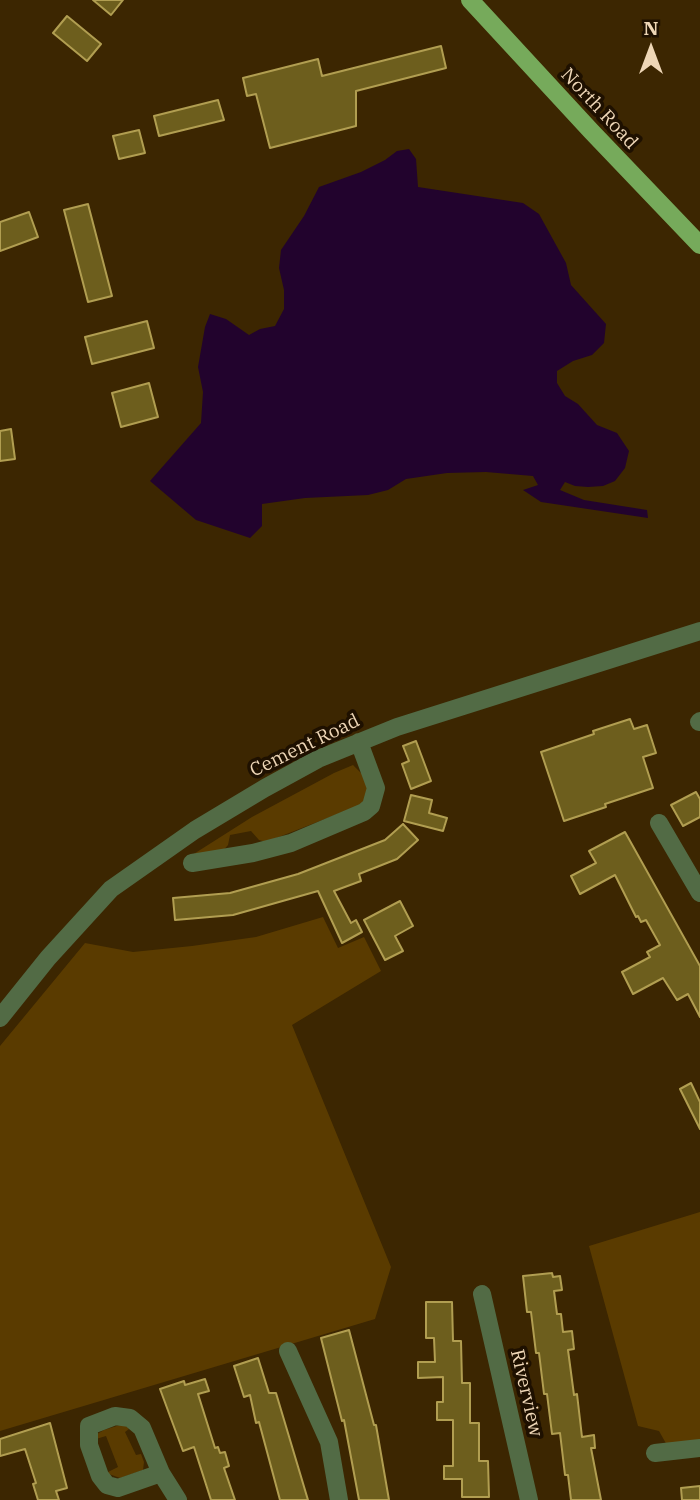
<!DOCTYPE html>
<html>
<head>
<meta charset="utf-8">
<style>
	body { margin:0 }
	#map { position:relative; width:700px; height:1500px; overflow:hidden; background:#3c2601; font-family:"IBM Plex Serif",serif }
	canvas { display:block }
	.north { position:absolute; left:616px; top:14px; width:70px; height:70px; -webkit-text-stroke:5px #1e1000; paint-order:stroke; rotate:0deg; font-size:19px; font-weight:700; line-height:28px; text-align:center; color:#eed6b6 }
	.north::after { content:''; display:block; margin:auto; width:24px; height:32px; background:#eed6b6; clip-path:polygon(50% 0,100% 100%,50% 72%,0 100%) }
</style>
</head>
<body>
<div id="map">
<canvas width="700" height="1500"></canvas>
<div class="north">N</div>
</div>
<script>
const ctx = document.querySelector('canvas').getContext('2d');
ctx.lineJoin = 'round';
function fill(path, color) { ctx.fillStyle = color; ctx.fill(path, 'evenodd'); }
const toPath = rows => new Path2D(rows.map(r => 'M' + r).join(''));
function trace(path, color, width, dash) { ctx.strokeStyle = color; ctx.lineWidth = width; ctx.lineCap = dash ? 'butt' : 'round'; ctx.setLineDash(dash || []); ctx.stroke(path); }
function write(font, color, halo, rows, align = 'center') {
  ctx.font = font + ' "IBM Plex Serif",serif'; ctx.lineWidth = 7; ctx.setLineDash([]); ctx.textBaseline = 'middle'; ctx.strokeStyle = halo; ctx.fillStyle = color; for (const [text, x, y, turn = 0] of rows) {
    ctx.save(); ctx.translate(x, y); ctx.rotate((+turn || 0) * Math.PI / 180); ctx.textAlign = isNaN(turn) ? turn : align; if (halo) ctx.strokeText(text, 0, 0); ctx.fillText(text, 0, 0); ctx.restore();
  }
}
fill(toPath([
	[353,765,362,774,369,791,368,799,361,805,266,842,259,840,251,831,230,835,228,845,221,853,189,857,252,817,334,773],
	[323,917,338,948,364,937,381,971,292,1025,391,1267,375,1319,0,1431,0,1046,85,943,133,952,192,946,256,937],
	[700,1212,700,1442,668,1447,659,1431,638,1426,589,1246],
	[120,1425,126,1426,129,1429,125,1432,136,1455,141,1454,144,1462,143,1470,120,1478,109,1474,108,1472,118,1467,106,1436,96,1439,97,1434,104,1430]
]), '#5a3b00');
fill(toPath([
	[409,149,416,159,418,187,523,203,539,214,566,263,571,285,606,324,604,343,592,355,573,361,557,371,557,383,565,396,578,404,597,425,617,433,629,451,625,468,615,481,603,486,588,487,575,486,565,482,560,490,584,500,647,510,648,518,541,502,523,490,538,485,533,476,486,472,447,473,406,479,388,490,368,495,305,498,262,504,262,526,250,538,196,520,150,481,201,423,203,392,198,367,205,327,210,314,226,319,249,335,260,329,275,326,284,309,284,290,279,268,281,250,304,216,319,187,361,172,385,160,397,151]
]), '#22032d');
const building = toPath([
	[93,0,123,0,111,15,93,0],
	[67,16,101,44,87,61,53,33,67,16],
	[441,46,446,68,356,91,356,126,270,148,256,94,247,96,243,78,318,59,322,76,441,46],
	[218,100,224,120,159,136,154,116,218,100],
	[139,130,145,153,119,159,113,136,139,130],
	[88,204,112,296,88,302,64,210,88,204],
	[29,212,38,237,0,251,0,222,29,212],
	[147,321,154,348,92,364,85,337,147,321],
	[149,383,158,417,121,427,112,393,149,383],
	[11,429,15,459,0,461,0,431,11,429],
	[630,719,634,729,647,725,656,753,643,757,653,788,605,804,606,807,564,821,541,752,594,734,593,731,630,719],
	[416,741,431,781,411,789,402,764,409,761,403,746,416,741],
	[696,792,700,799,700,817,683,826,671,805,696,792],
	[411,795,432,800,429,813,447,818,443,831,404,821,411,795],
	[403,824,418,840,397,859,359,874,361,881,334,891,351,923,356,920,362,932,342,943,318,891,233,915,175,920,173,898,230,893,298,874,385,840,403,824],
	[625,832,700,966,700,1017,688,994,677,1000,663,978,633,994,622,972,650,957,647,952,660,945,646,920,641,922,638,916,636,917,615,875,580,894,571,876,596,863,589,851,625,832],
	[400,901,413,926,395,936,403,951,385,960,364,920,400,901],
	[691,1083,700,1102,700,1129,680,1089,691,1083],
	[552,1273,553,1277,560,1276,562,1290,554,1291,557,1314,561,1314,563,1332,572,1331,574,1349,568,1350,574,1395,577,1394,582,1437,594,1435,595,1448,591,1448,601,1500,571,1500,568,1475,565,1475,560,1433,552,1434,547,1394,544,1394,539,1353,536,1353,531,1312,527,1312,523,1276,552,1273],
	[426,1302,452,1302,453,1341,461,1341,462,1383,470,1383,470,1423,479,1423,479,1461,488,1461,489,1497,462,1497,462,1479,444,1479,444,1466,453,1466,453,1420,437,1420,437,1402,443,1402,443,1377,418,1378,418,1362,435,1362,434,1338,426,1338,426,1302],
	[349,1330,374,1425,376,1425,389,1500,359,1500,344,1420,342,1421,321,1338,349,1330],
	[258,1358,269,1393,276,1393,308,1500,280,1500,259,1422,256,1423,250,1395,244,1397,234,1366,258,1358],
	[205,1379,209,1391,198,1394,215,1448,218,1447,220,1453,225,1452,229,1466,224,1468,235,1500,211,1500,194,1447,183,1451,160,1389,184,1381,185,1385,205,1379],
	[50,1423,67,1488,56,1491,59,1500,38,1500,33,1484,36,1483,25,1449,0,1456,0,1439,50,1423],
	[700,1486,700,1500,682,1500,681,1488,700,1486]
]);
fill(building, '#6d5e1d');
trace(building, '#b19e51', 2);
trace(toPath([
	[699,722,700,721],
	[659,823,700,893],
	[192,863,253,853,291,843,364,812,371,806,376,788,359,742],
	[0,1018,48,958,111,889,195,830,265,788,318,759,397,727,700,631],
	[482,1294,529,1500],
	[288,1351,329,1442,339,1500],
	[655,1453,700,1448],
	[161,1473,118,1488,107,1485,100,1476,89,1445,89,1426,115,1416,130,1418,142,1428,161,1473,178,1500]
]), '#526b45', 18);
trace(toPath([
	[470,0,591,131,700,245]
]), '#76aa5b', 18);
write('19px', '#eed6b6', '#1e1000', [
	["North Road",599,109,47],
	["Cement Road",305,746,-26],
	["Riverview",526,1393,77]
]);
</script>
</body>
</html>
